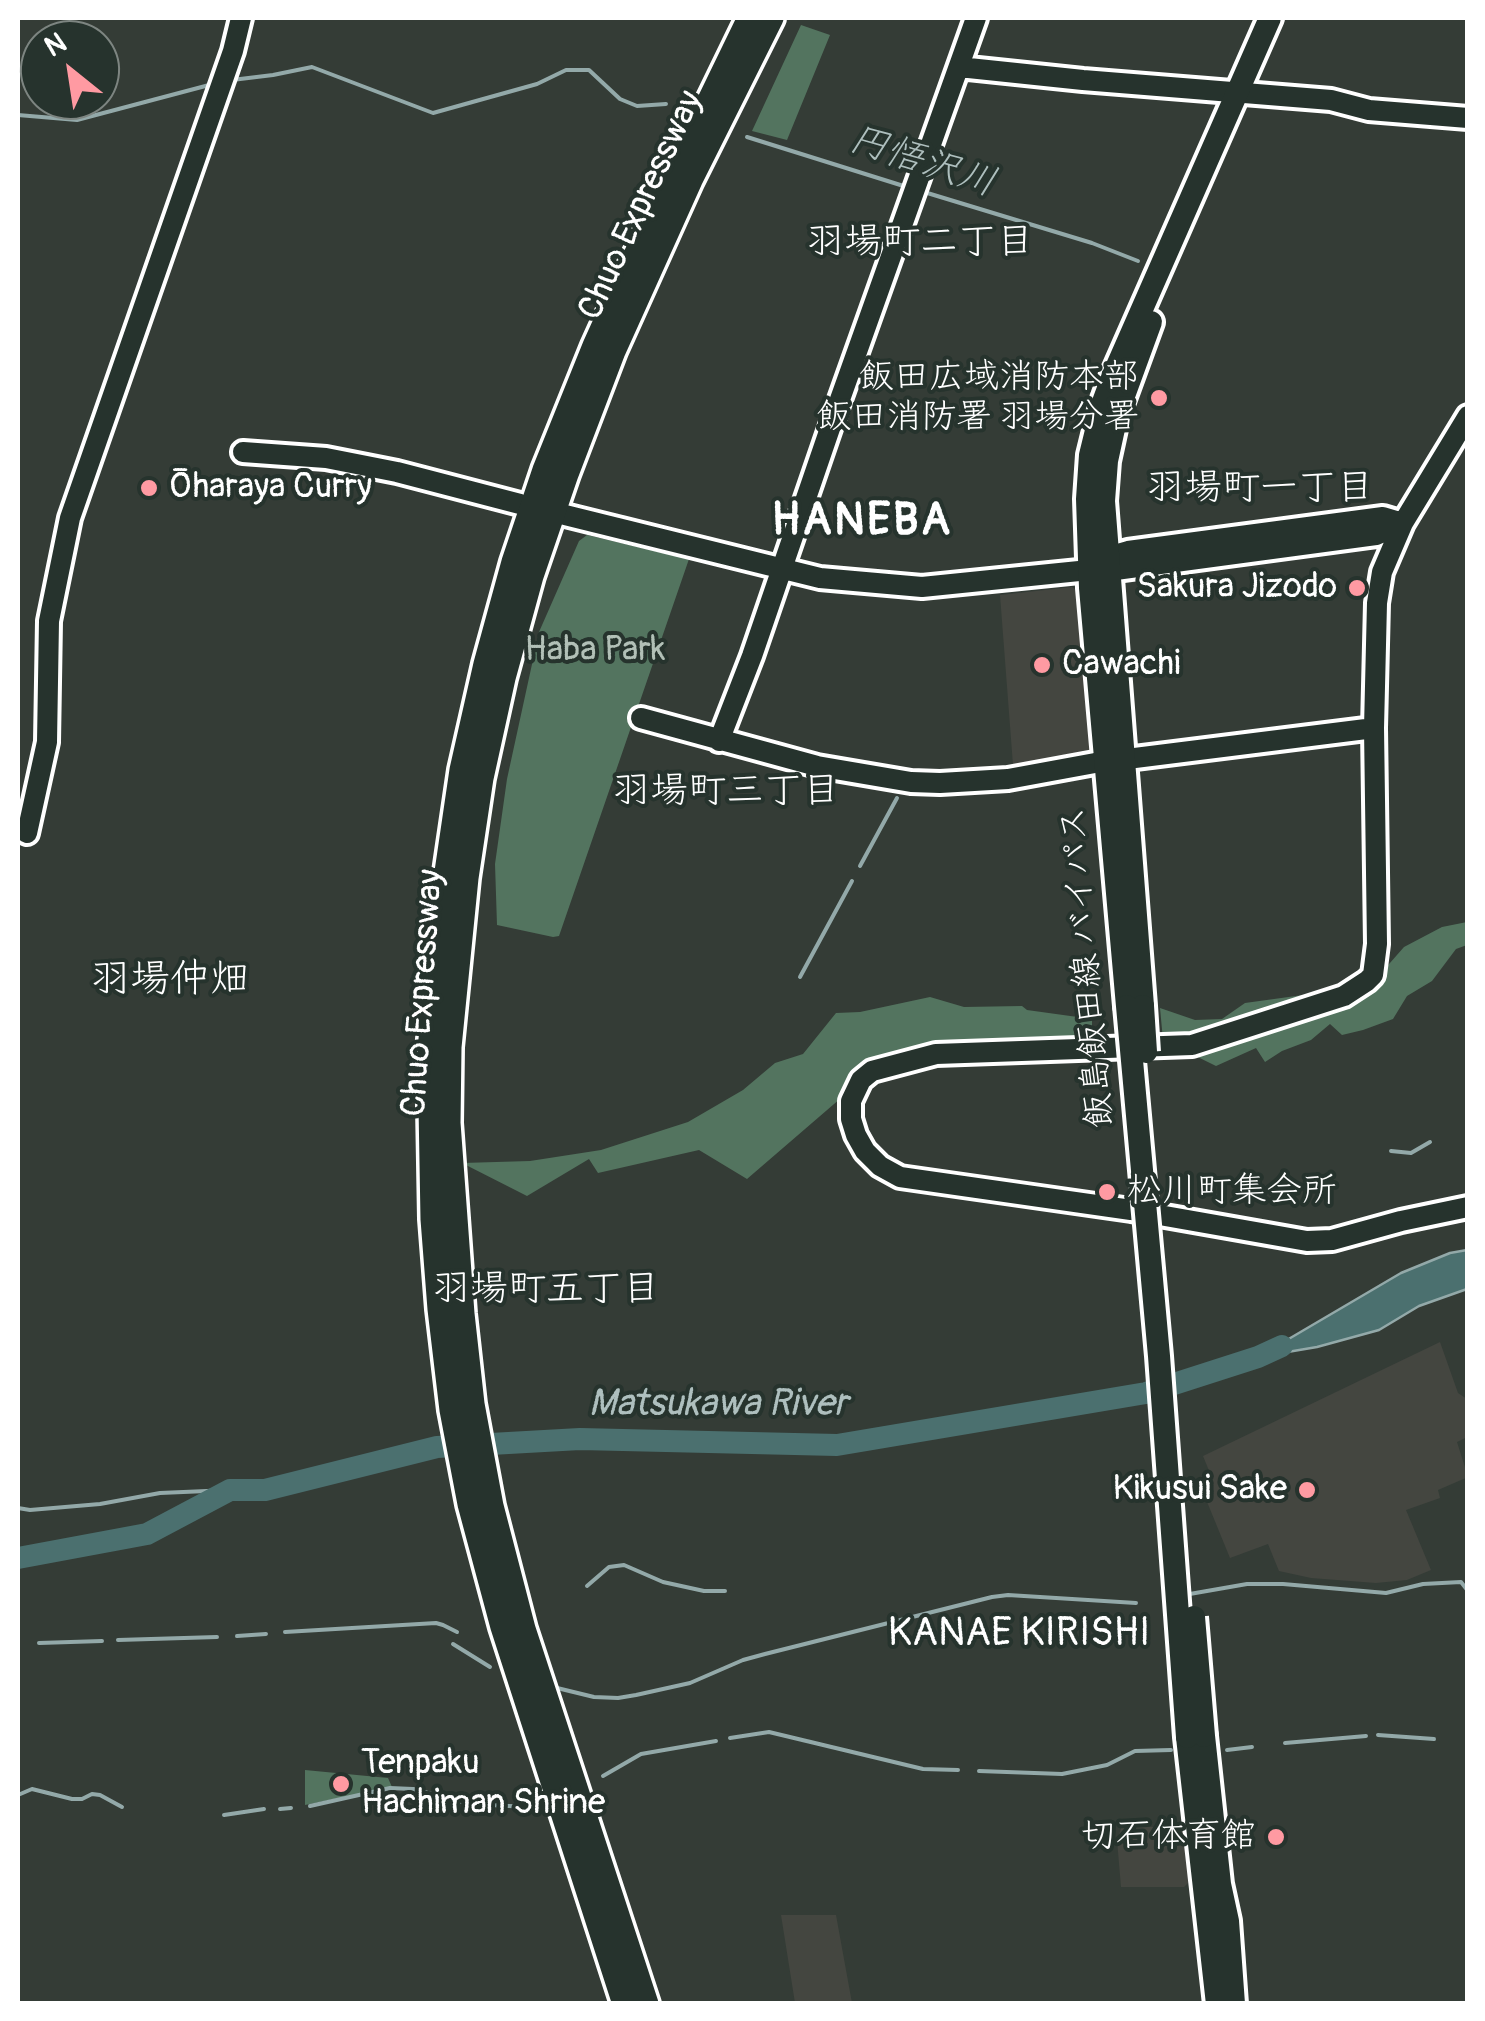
<!DOCTYPE html>
<html>
<head>
<meta charset="utf-8">
<style>
	body { margin:0 }
	#map { position:relative; width:1485px; height:2021px; overflow:hidden; background:#343c36; font-family:Pangolin,sans-serif }
	canvas { display:block }
	.frame { position:absolute; inset:0; border:20px solid #fff; pointer-events:none }
	.north { position:absolute; left:20px; top:20px; width:100px; height:100px; box-sizing:border-box; background:#26332d; border:2px solid #7d8581; border-radius:50%; rotate:330deg; font-size:28px; font-weight:700; line-height:40px; text-align:center; color:#fff }
	.north::after { content:''; display:block; margin:auto; width:35px; height:45px; background:#ff9aa2; clip-path:polygon(50% 0,100% 100%,50% 72%,0 100%) }
</style>
</head>
<body>
<div id="map">
<canvas width="1485" height="2021"></canvas>
<div class="frame"></div>
<div class="north">N</div>
</div>
<script>
const ctx = document.querySelector('canvas').getContext('2d');
ctx.lineJoin = 'round';
function fill(path, color) { ctx.fillStyle = color; ctx.fill(path, 'evenodd'); }
const toPath = rows => new Path2D(rows.map(r => 'M' + r).join(''));
function trace(path, color, width, dash) { ctx.strokeStyle = color; ctx.lineWidth = width; ctx.lineCap = dash ? 'butt' : 'round'; ctx.setLineDash(dash || []); ctx.stroke(path); }
function write(font, color, halo, rows, align = 'center') {
  ctx.font = font + ' Pangolin,"Klee One",sans-serif'; ctx.lineWidth = 8; ctx.setLineDash([]); ctx.textBaseline = 'middle'; ctx.strokeStyle = halo; ctx.fillStyle = color; for (const [text, x, y, turn = 0] of rows) {
    ctx.save(); ctx.translate(x, y); ctx.rotate((+turn || 0) * Math.PI / 180); ctx.textAlign = isNaN(turn) ? turn : align; if (halo) ctx.strokeText(text, 0, 0); ctx.fillText(text, 0, 0); ctx.restore();
  }
}
fill(toPath([
	[1072,587,1079,592,1090,751,1082,759,1021,767,1013,765,1000,595],
	[1440,1342,1458,1393,1467,1399,1467,1437,1457,1442,1468,1477,1438,1490,1440,1498,1406,1510,1431,1570,1407,1580,1376,1583,1311,1578,1279,1571,1268,1544,1230,1558,1203,1492,1205,1483,1212,1478,1203,1456],
	[1122,1826,1184,1828,1191,1880,1184,1887,1121,1887,1117,1840],
	[781,1915,836,1915,852,2003,795,2003]
]), '#444640');
fill(toPath([
	[801,25,830,35,787,140,752,131],
	[587,535,689,559,559,936,553,937,497,925,495,864,507,779,539,632,579,541],
	[1467,922,1467,945,1456,949,1432,981,1407,996,1393,1019,1363,1030,1342,1035,1330,1024,1311,1040,1282,1051,1265,1062,1256,1048,1216,1066,1163,1040,1160,1008,1195,1020,1222,1019,1245,1003,1303,995,1348,1006,1365,997,1377,985,1382,972,1404,947,1442,927],
	[930,997,964,1007,1022,1006,1027,1010,1092,1019,1092,1041,925,1049,898,1053,859,1071,841,1098,747,1179,699,1150,598,1173,589,1159,527,1196,462,1163,530,1161,601,1150,688,1122,743,1090,775,1063,803,1054,836,1013,860,1012],
	[305,1770,388,1778,392,1787,305,1805]
]), '#53745f');
const water = toPath([
	[1467,1250,1467,1289,1419,1306,1379,1330,1317,1347,1258,1357,1401,1273,1450,1253,1467,1250]
]);
fill(water, '#4b706f');
trace(water, '#93a9a9', 2.5);
trace(toPath([
	[232,80,273,75,312,67,433,113,537,84,566,70,589,70,620,99,637,106,666,104],
	[18,115,77,120,213,84],
	[747,137,910,188],
	[924,192,1092,243,1138,261],
	[860,866,897,798],
	[800,977,852,881],
	[1391,1151,1411,1153,1430,1142],
	[18,1508,30,1510,100,1504,160,1493,230,1490],
	[587,1586,609,1567,624,1565,663,1582,704,1591,725,1591],
	[1184,1595,1247,1584,1283,1584,1386,1593,1423,1584,1461,1582,1468,1591],
	[285,1632,436,1623,443,1625,457,1632],
	[237,1636,266,1634],
	[118,1640,217,1637],
	[39,1643,102,1641],
	[453,1644,490,1667],
	[553,1687,594,1697,618,1698,636,1695,690,1683,743,1660,765,1654,992,1597,1008,1595,1136,1603],
	[1378,1735,1434,1739],
	[730,1738,769,1732,923,1769,958,1770],
	[1285,1743,1366,1736],
	[1227,1750,1252,1747],
	[979,1771,1062,1774,1107,1765,1135,1751,1171,1750],
	[603,1776,641,1754,716,1741],
	[18,1795,32,1789,72,1799,82,1799,92,1794,100,1795,122,1807],
	[310,1806,390,1788,413,1789,469,1804,529,1807],
	[280,1809,291,1808],
	[224,1815,264,1809]
]), '#93a9a9', 4);
trace(toPath([
	[18,1558,147,1534,230,1490,265,1490,437,1447,580,1439,837,1445,1146,1393,1258,1357,1282,1346]
]), '#4b706f', 22);
const secondary = toPath([
	[959,67,1083,80,1331,100,1369,110,1468,118],
	[1468,416,1403,523,1382,572,1377,603,1374,728,1377,944,1373,975,1367,981,1344,996,1192,1045,936,1054,872,1071,861,1080,851,1101,851,1119,856,1135,865,1151,880,1166,900,1177,1131,1210,1307,1241,1332,1240,1401,1221,1468,1207],
	[243,452,326,458,397,472,520,504],
	[565,515,820,578,922,587,1089,570,1108,571,1376,535,1403,523],
	[1096,565,1107,557,1128,551,1383,517,1403,523],
	[641,718,817,766,911,782,940,783,1008,779,1095,763,1374,728],
	[719,741,752,656,838,405,976,18],
	[27,833,47,742,49,621,70,518,233,51,241,18]
]);
const primary = toPath([
	[1127,1006,1090,588,1087,499,1090,455,1103,402,1113,375,1270,18],
	[1143,1006,1104,501,1107,461,1117,415,1151,322],
	[1204,1736,1220,1884,1228,1921,1234,2004],
	[1187,1737,1217,2004]
]);
const highway = toPath([
	[625,2004,503,1627,470,1504,452,1410,440,1309,433,1219,430,1050,447,872,462,770,486,664,514,562,545,470,595,346,652,220,750,18],
	[646,2004,523,1629,491,1506,472,1404,462,1314,448,1123,449,1047,466,878,481,778,503,678,531,576,566,474,613,351,690,180,771,18]
]);
trace(secondary, '#fff', 28);
trace(primary, '#fff', 30);
trace(highway, '#fff', 32);
trace(secondary, '#26332d', 20);
trace(primary, '#26332d', 22);
trace(highway, '#26332d', 25);
const primaryBridge = toPath([
	[1127,1006,1159,1356,1187,1737],
	[1143,1006,1146,1052],
	[1194,1617,1204,1736]
]);
trace(primaryBridge, '#fff', 30, []);
trace(primaryBridge, '#26332d', 22);
for (const [x, y, r, color] of [
	[1159,398,10,"#ff9aa2"],
	[149,488,10,"#ff9aa2"],
	[1357,588,10,"#ff9aa2"],
	[1042,665,10,"#ff9aa2"],
	[1107,1192,10,"#ff9aa2"],
	[1307,1490,10,"#ff9aa2"],
	[341,1784,10,"#ff9aa2"],
	[1276,1837,10,"#ff9aa2"]
]) { const dot = new Path2D(); dot.arc(x, y, r, 0, 2 * Math.PI); ctx.fillStyle = color; ctx.fill(dot); trace(dot, '#26332d', 4); }
write('35px', '#fff', '#26332d', [
	["Chuo Expressway",642,206,-65],
	["飯島飯田線 バイパス",1088,967,-95],
	["Chuo Expressway",424,993,-86]
]);
write('35px', '#fff', '#26332d', [
	["飯田広域消防本部",1139,378],
	["飯田消防署 羽場分署",1139,418],
	["Ōharaya Curry",169,488,"left"],
	["Sakura Jizodo",1337,588],
	["Cawachi",1062,665,"left"],
	["松川町集会所",1127,1192,"left"],
	["Kikusui Sake",1287,1490],
	["Tenpaku",361,1764,"left"],
	["Hachiman Shrine",361,1804,"left"],
	["切石体育館",1256,1837]
], 'right');
write('35px', '#b2c0b7', '#26332d', [
	["Haba Park",595,651]
]);
write('italic 38px', '#aebfbe', '#26332d', [
	["円悟沢川",922,163,18],
	["Matsukawa River",718,1405]
]);
write('38px', '#fff', '#26332d', [
	["羽場町二丁目",920,243],
	["羽場町一丁目",1260,489],
	["羽場町三丁目",726,792],
	["羽場町五丁目",546,1290]
]);
write('40px', '#fff', '#26332d', [
	["羽場仲畑",170,981],
	["KANAE KIRISHI",1019,1635]
]);
ctx.letterSpacing = '2.5px';
write('bold 45px', '#fff', '#26332d', [
	["HANEBA",862,523]
]);
ctx.letterSpacing = '0px';
</script>
</body>
</html>
